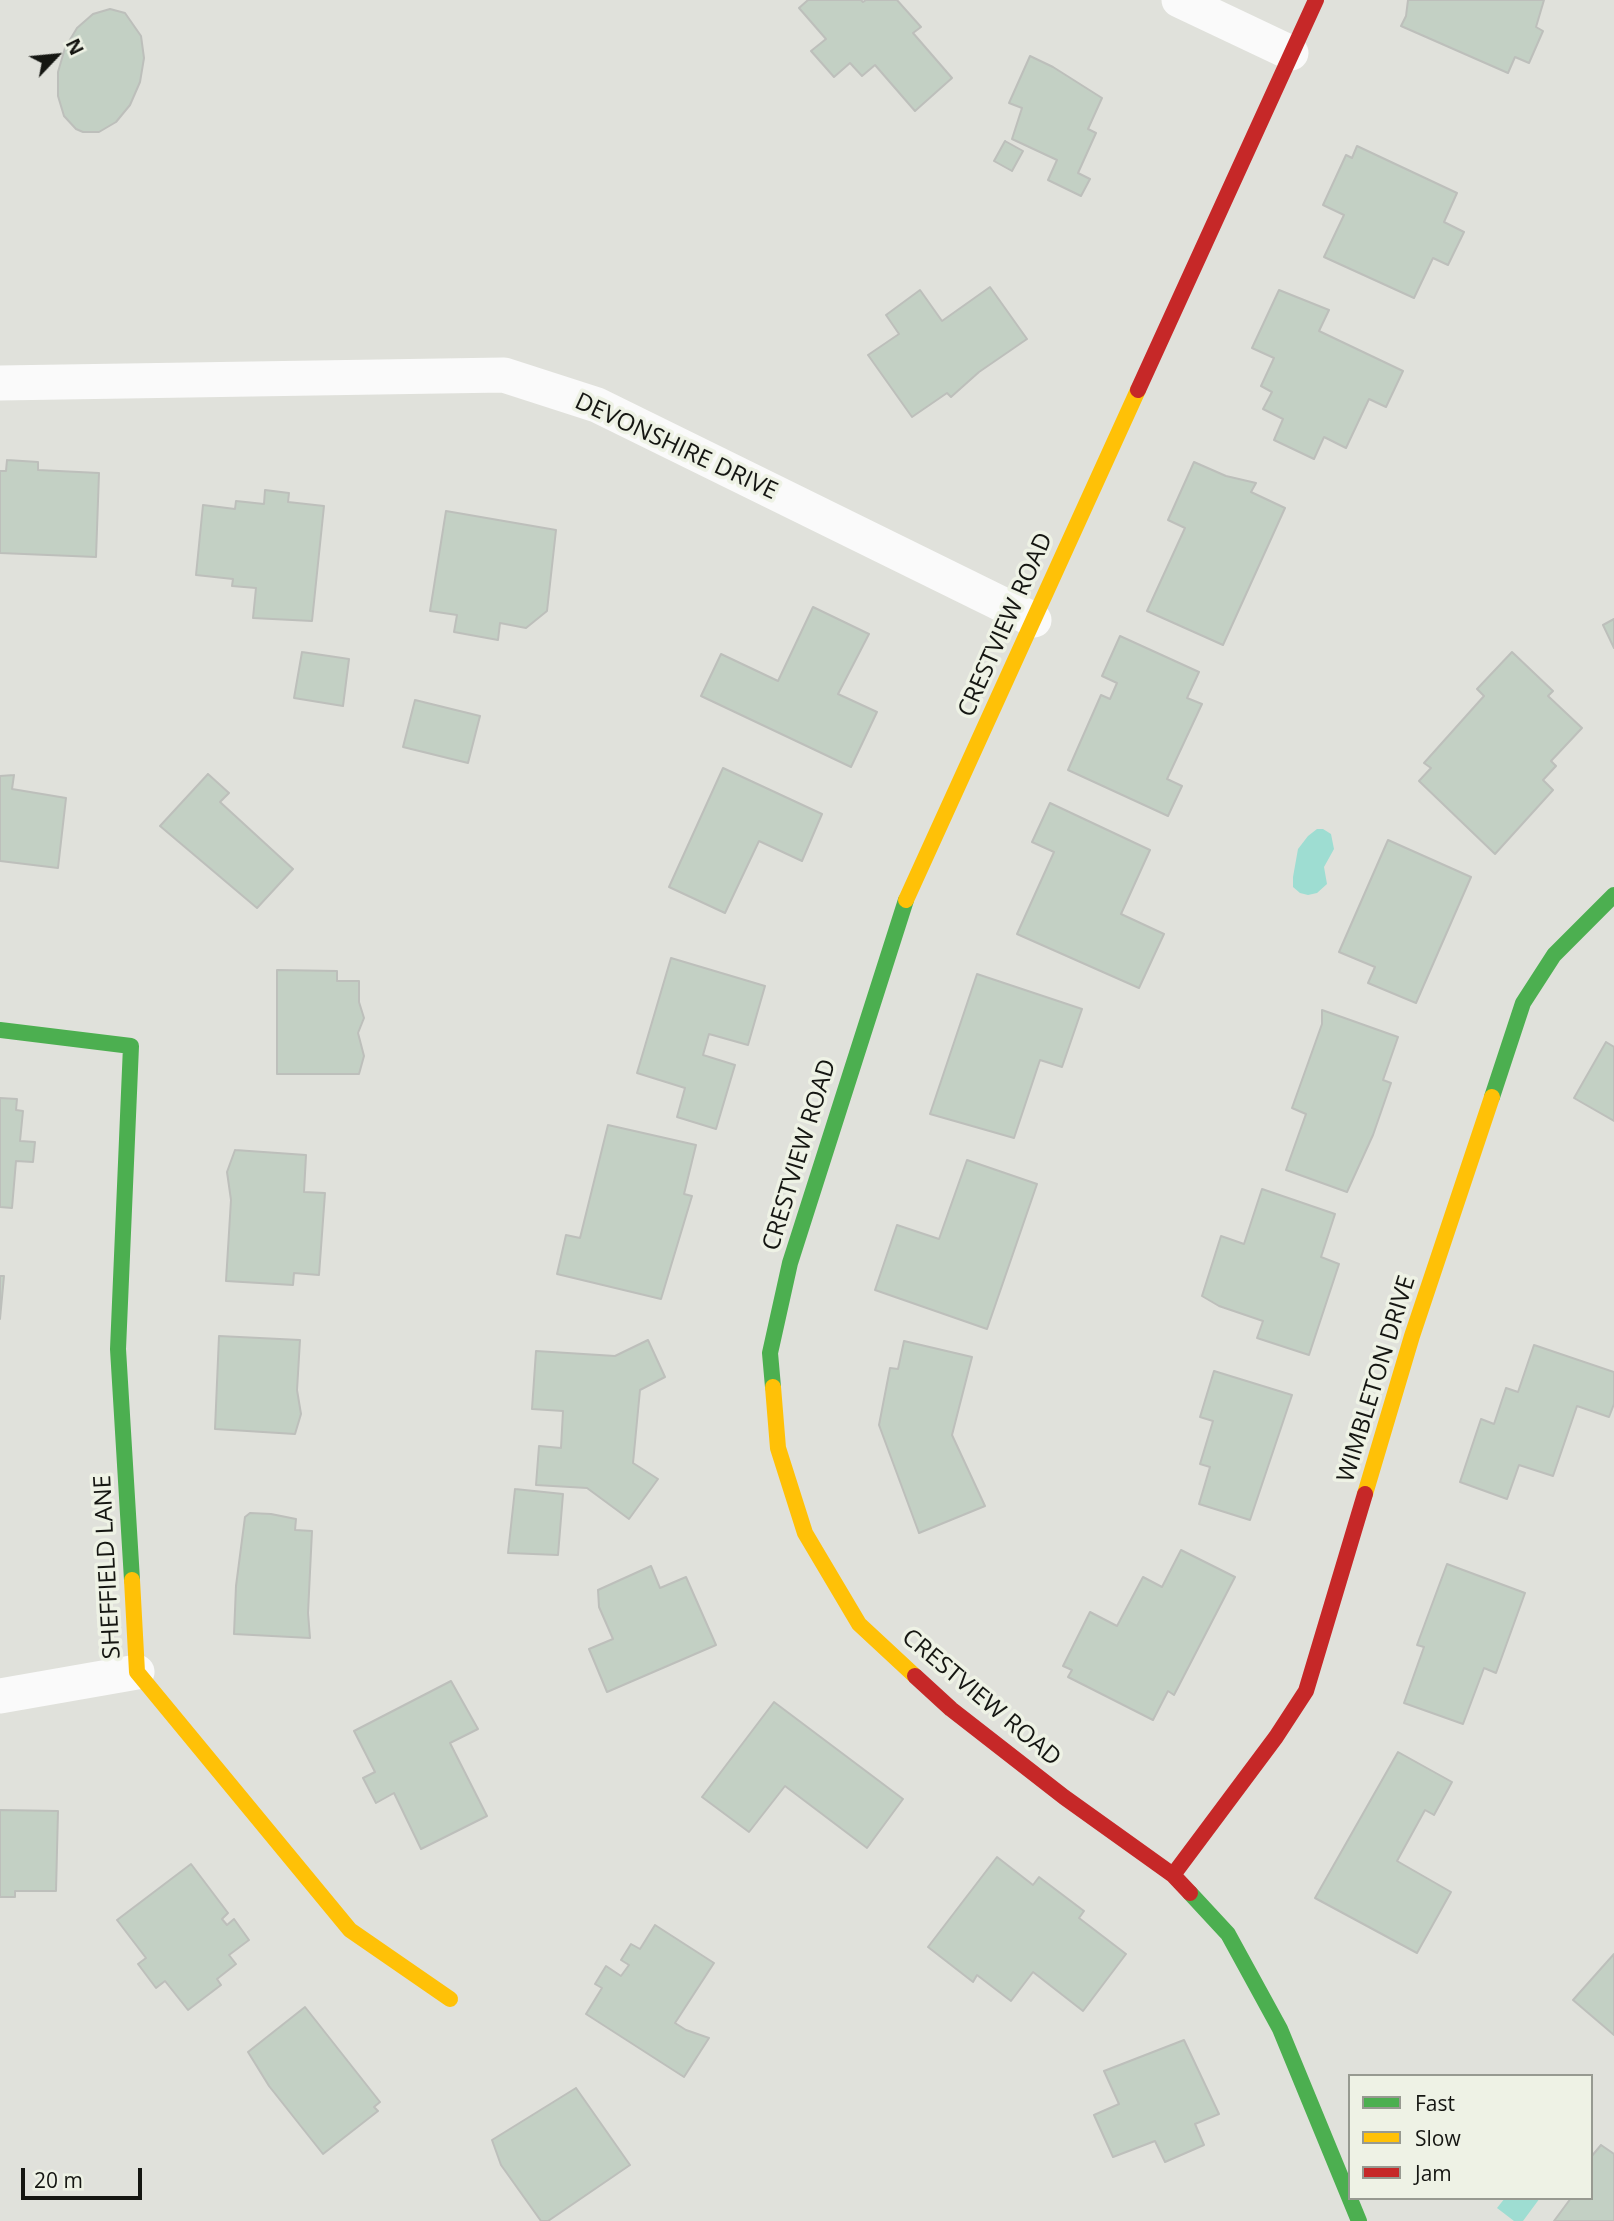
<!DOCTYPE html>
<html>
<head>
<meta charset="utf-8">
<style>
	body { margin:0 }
	#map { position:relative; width:1614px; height:2221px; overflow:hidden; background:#e0e1db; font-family:"Open Sans",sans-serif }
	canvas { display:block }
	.legend { position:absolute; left:1348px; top:2074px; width:245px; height:126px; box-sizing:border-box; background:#eef2e5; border:2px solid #979a91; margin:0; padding:9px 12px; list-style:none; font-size:21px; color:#151612 }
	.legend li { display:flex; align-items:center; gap:14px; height:35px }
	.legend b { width:35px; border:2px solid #979a91 }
	.north { position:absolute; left:21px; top:21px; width:70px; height:70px; -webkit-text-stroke:5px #eef2e5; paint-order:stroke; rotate:64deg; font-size:19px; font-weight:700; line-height:28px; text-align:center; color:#151612 }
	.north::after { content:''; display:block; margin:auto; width:24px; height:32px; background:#151612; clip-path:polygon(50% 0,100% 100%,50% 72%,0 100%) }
	.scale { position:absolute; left:21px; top:2168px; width:121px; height:32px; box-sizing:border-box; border:4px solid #151612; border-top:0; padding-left:9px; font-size:21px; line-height:24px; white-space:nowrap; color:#151612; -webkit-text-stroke:5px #eef2e5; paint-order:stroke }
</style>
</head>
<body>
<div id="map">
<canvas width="1614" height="2221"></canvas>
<ul class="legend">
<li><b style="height:9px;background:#4caf50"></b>Fast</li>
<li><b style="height:9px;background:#ffc107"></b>Slow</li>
<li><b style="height:9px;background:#c62828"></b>Jam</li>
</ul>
<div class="north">N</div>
<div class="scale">20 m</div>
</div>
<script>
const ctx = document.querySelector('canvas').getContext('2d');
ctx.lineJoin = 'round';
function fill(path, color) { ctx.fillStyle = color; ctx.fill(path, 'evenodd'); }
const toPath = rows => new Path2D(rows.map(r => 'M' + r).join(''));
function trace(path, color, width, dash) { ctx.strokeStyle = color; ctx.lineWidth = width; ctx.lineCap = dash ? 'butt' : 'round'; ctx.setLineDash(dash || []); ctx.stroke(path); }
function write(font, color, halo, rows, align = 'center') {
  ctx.font = font + ' "Open Sans",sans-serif'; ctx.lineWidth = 7; ctx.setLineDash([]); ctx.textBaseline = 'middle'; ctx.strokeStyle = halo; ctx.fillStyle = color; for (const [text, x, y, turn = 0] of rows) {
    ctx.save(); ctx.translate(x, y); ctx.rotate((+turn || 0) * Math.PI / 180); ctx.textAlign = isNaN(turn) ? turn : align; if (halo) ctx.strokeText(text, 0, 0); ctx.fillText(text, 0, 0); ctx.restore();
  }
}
fill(toPath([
	[1317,829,1323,829,1331,834,1334,849,1324,867,1327,884,1317,893,1308,895,1300,893,1293,887,1293,877,1298,849,1308,836],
	[1505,2198,1540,2198,1523,2221,1514,2221,1497,2208]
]), '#9eddd2');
const building = toPath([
	[808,0,861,0,863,2,866,0,897,0,921,27,913,33,952,78,915,111,875,65,862,76,850,63,834,77,811,51,826,39,799,8,808,0],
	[1408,0,1544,0,1536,27,1543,31,1529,63,1515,57,1508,73,1401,26,1406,16,1408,0],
	[110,9,125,13,141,36,144,58,140,82,130,105,116,122,99,132,83,132,76,129,64,116,58,96,58,72,65,48,77,28,93,14,110,9],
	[1030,56,1053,67,1102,98,1088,129,1096,133,1078,173,1090,179,1081,196,1048,180,1057,160,1012,139,1022,108,1009,103,1030,56],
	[1005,141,1023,151,1012,171,994,161,1005,141],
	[1357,146,1457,193,1444,222,1464,232,1448,265,1433,258,1414,298,1324,257,1344,215,1323,205,1346,155,1352,158,1357,146],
	[990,287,1027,339,979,372,951,397,947,393,912,417,868,355,899,334,886,315,920,290,942,321,990,287],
	[1279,290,1329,310,1319,331,1403,371,1386,407,1369,399,1346,448,1324,437,1314,459,1274,440,1283,419,1263,409,1272,392,1261,386,1274,358,1252,348,1279,290],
	[7,460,38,462,38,470,99,473,96,557,0,553,0,471,6,471,7,460],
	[1194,462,1226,476,1256,483,1251,492,1285,508,1223,645,1147,611,1185,528,1168,520,1194,462],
	[265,490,289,493,288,502,324,506,312,621,253,618,256,588,232,586,233,579,196,575,203,505,235,509,236,501,264,504,265,490],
	[446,511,556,530,547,611,526,628,500,623,498,640,454,632,457,615,430,611,446,511],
	[813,607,869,634,838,694,877,712,851,767,701,696,721,654,778,681,813,607],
	[1614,619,1614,648,1603,625,1614,619],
	[1120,636,1199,672,1187,698,1202,704,1167,779,1182,786,1168,816,1068,770,1101,695,1110,699,1117,683,1102,676,1120,636],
	[302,652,349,659,343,706,294,698,302,652],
	[1512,652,1553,691,1548,696,1582,728,1551,761,1556,766,1543,780,1553,790,1495,854,1419,781,1431,768,1424,763,1484,696,1477,689,1512,652],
	[415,700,480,716,468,763,403,747,415,700],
	[723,768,822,814,802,861,759,841,725,913,669,887,723,768],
	[208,774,229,793,220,802,293,869,257,908,160,826,208,774],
	[14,775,12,789,66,798,58,868,0,861,0,776,14,775],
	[1050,803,1150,850,1121,914,1164,934,1139,988,1017,934,1054,852,1032,842,1050,803],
	[1388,840,1471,877,1416,1003,1368,983,1375,967,1339,952,1388,840],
	[671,958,765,986,748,1045,709,1034,703,1055,735,1065,716,1129,677,1117,685,1088,637,1073,671,958],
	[277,970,337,971,337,981,359,981,359,1002,364,1018,358,1033,364,1056,359,1074,277,1074,277,970],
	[977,974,1082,1009,1062,1067,1040,1060,1014,1138,930,1114,977,974],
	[1322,1010,1398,1037,1383,1080,1391,1083,1373,1135,1347,1192,1286,1170,1306,1114,1292,1108,1322,1024,1322,1010],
	[1606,1042,1614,1047,1614,1121,1574,1098,1606,1042],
	[0,1098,17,1099,16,1110,23,1111,20,1141,35,1142,33,1162,16,1161,12,1208,0,1207,0,1098],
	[608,1125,696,1145,684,1194,692,1196,661,1299,557,1274,566,1235,580,1238,608,1125],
	[235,1150,306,1155,304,1192,325,1193,319,1275,294,1273,293,1285,226,1281,231,1200,227,1172,235,1150],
	[967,1160,1037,1184,987,1329,875,1290,897,1225,939,1239,967,1160],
	[1262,1189,1335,1214,1321,1257,1339,1264,1309,1355,1257,1338,1263,1321,1219,1306,1202,1296,1221,1236,1244,1244,1262,1189],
	[0,1276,4,1276,0,1319,0,1276],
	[219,1336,300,1340,297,1390,301,1414,295,1434,215,1429,219,1336],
	[648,1340,665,1377,640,1390,633,1463,658,1479,629,1519,587,1488,536,1485,539,1446,561,1448,563,1411,532,1409,536,1351,615,1356,648,1340],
	[904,1341,972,1357,952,1435,985,1506,919,1533,879,1425,890,1368,898,1369,904,1341],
	[1534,1345,1614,1372,1614,1404,1609,1417,1577,1406,1553,1476,1519,1465,1507,1499,1460,1482,1481,1419,1494,1424,1506,1388,1518,1392,1534,1345],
	[1214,1371,1292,1395,1250,1520,1199,1504,1210,1467,1200,1464,1213,1421,1200,1417,1214,1371],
	[515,1489,563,1494,558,1555,508,1553,515,1489],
	[250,1513,271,1514,296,1519,295,1530,312,1531,308,1613,310,1638,234,1634,236,1586,245,1517,250,1513],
	[1181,1550,1235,1577,1174,1695,1168,1691,1153,1720,1068,1677,1072,1670,1063,1666,1090,1612,1117,1626,1143,1577,1162,1587,1181,1550],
	[1447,1564,1525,1593,1496,1673,1484,1668,1463,1724,1404,1703,1424,1647,1417,1645,1447,1564],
	[651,1566,660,1588,686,1577,716,1645,607,1692,589,1649,613,1639,599,1607,598,1590,651,1566],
	[451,1681,478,1729,450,1743,487,1816,421,1849,394,1793,376,1803,363,1778,375,1772,354,1731,451,1681],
	[774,1702,903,1799,867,1848,785,1786,749,1832,702,1797,774,1702],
	[1398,1752,1452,1782,1434,1815,1425,1810,1397,1861,1451,1892,1417,1953,1315,1898,1398,1752],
	[0,1810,58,1811,56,1891,15,1891,15,1897,0,1897,0,1810],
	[997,1857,1033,1885,1039,1877,1084,1911,1079,1918,1126,1954,1083,2011,1033,1972,1011,2001,977,1975,973,1982,928,1947,997,1857],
	[191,1864,228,1913,222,1919,227,1925,234,1919,249,1940,229,1955,236,1964,217,1979,221,1985,188,2010,165,1981,156,1988,138,1964,146,1958,117,1920,191,1864],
	[655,1925,714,1963,675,2023,686,2030,709,2038,684,2077,586,2014,602,1988,595,1984,606,1966,621,1976,629,1965,621,1960,631,1944,640,1949,655,1925],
	[1614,1954,1614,2035,1573,2000,1614,1954],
	[305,2007,380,2102,374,2107,378,2111,323,2154,269,2086,248,2052,305,2007],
	[1184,2040,1219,2114,1195,2124,1204,2145,1165,2162,1155,2141,1113,2157,1094,2115,1119,2104,1104,2071,1184,2040],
	[576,2088,630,2165,548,2221,541,2221,501,2165,492,2140,576,2088],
	[1601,2145,1614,2154,1614,2221,1554,2221,1571,2198,1591,2198,1591,2157,1601,2145]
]);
fill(building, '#c3d0c4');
trace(building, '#bdbfbb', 2);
trace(toPath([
	[1179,0,1291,53],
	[0,383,504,375,597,405,1034,620],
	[0,1696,137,1672]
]), '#fafafa', 35);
trace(toPath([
	[0,1030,131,1046,118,1349,132,1580],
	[1492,1097,1523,1003,1554,955,1614,895],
	[773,1387,770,1353,790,1263,906,900],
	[1190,1893,1228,1934,1280,2029,1359,2221]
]), '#4caf50', 16);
trace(toPath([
	[906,900,1138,390],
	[773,1387,778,1448,805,1533,859,1624,915,1676],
	[1365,1494,1412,1336,1492,1097],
	[132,1580,137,1672,350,1930,450,1999]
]), '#ffc107', 16);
trace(toPath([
	[1138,390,1316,0],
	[915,1676,951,1709,1064,1797,1173,1875,1190,1893],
	[1173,1875,1276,1737,1306,1691,1365,1494]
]), '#c62828', 16);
write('24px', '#151612', '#eef2e5', [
	["DEVONSHIRE DRIVE",676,447,25],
	["CRESTVIEW ROAD",1006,625,-66],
	["CRESTVIEW ROAD",800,1155,-73],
	["WIMBLETON DRIVE",1377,1379,-73],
	["SHEFFIELD LANE",108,1567,-93],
	["CRESTVIEW ROAD",981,1698,40]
]);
</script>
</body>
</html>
